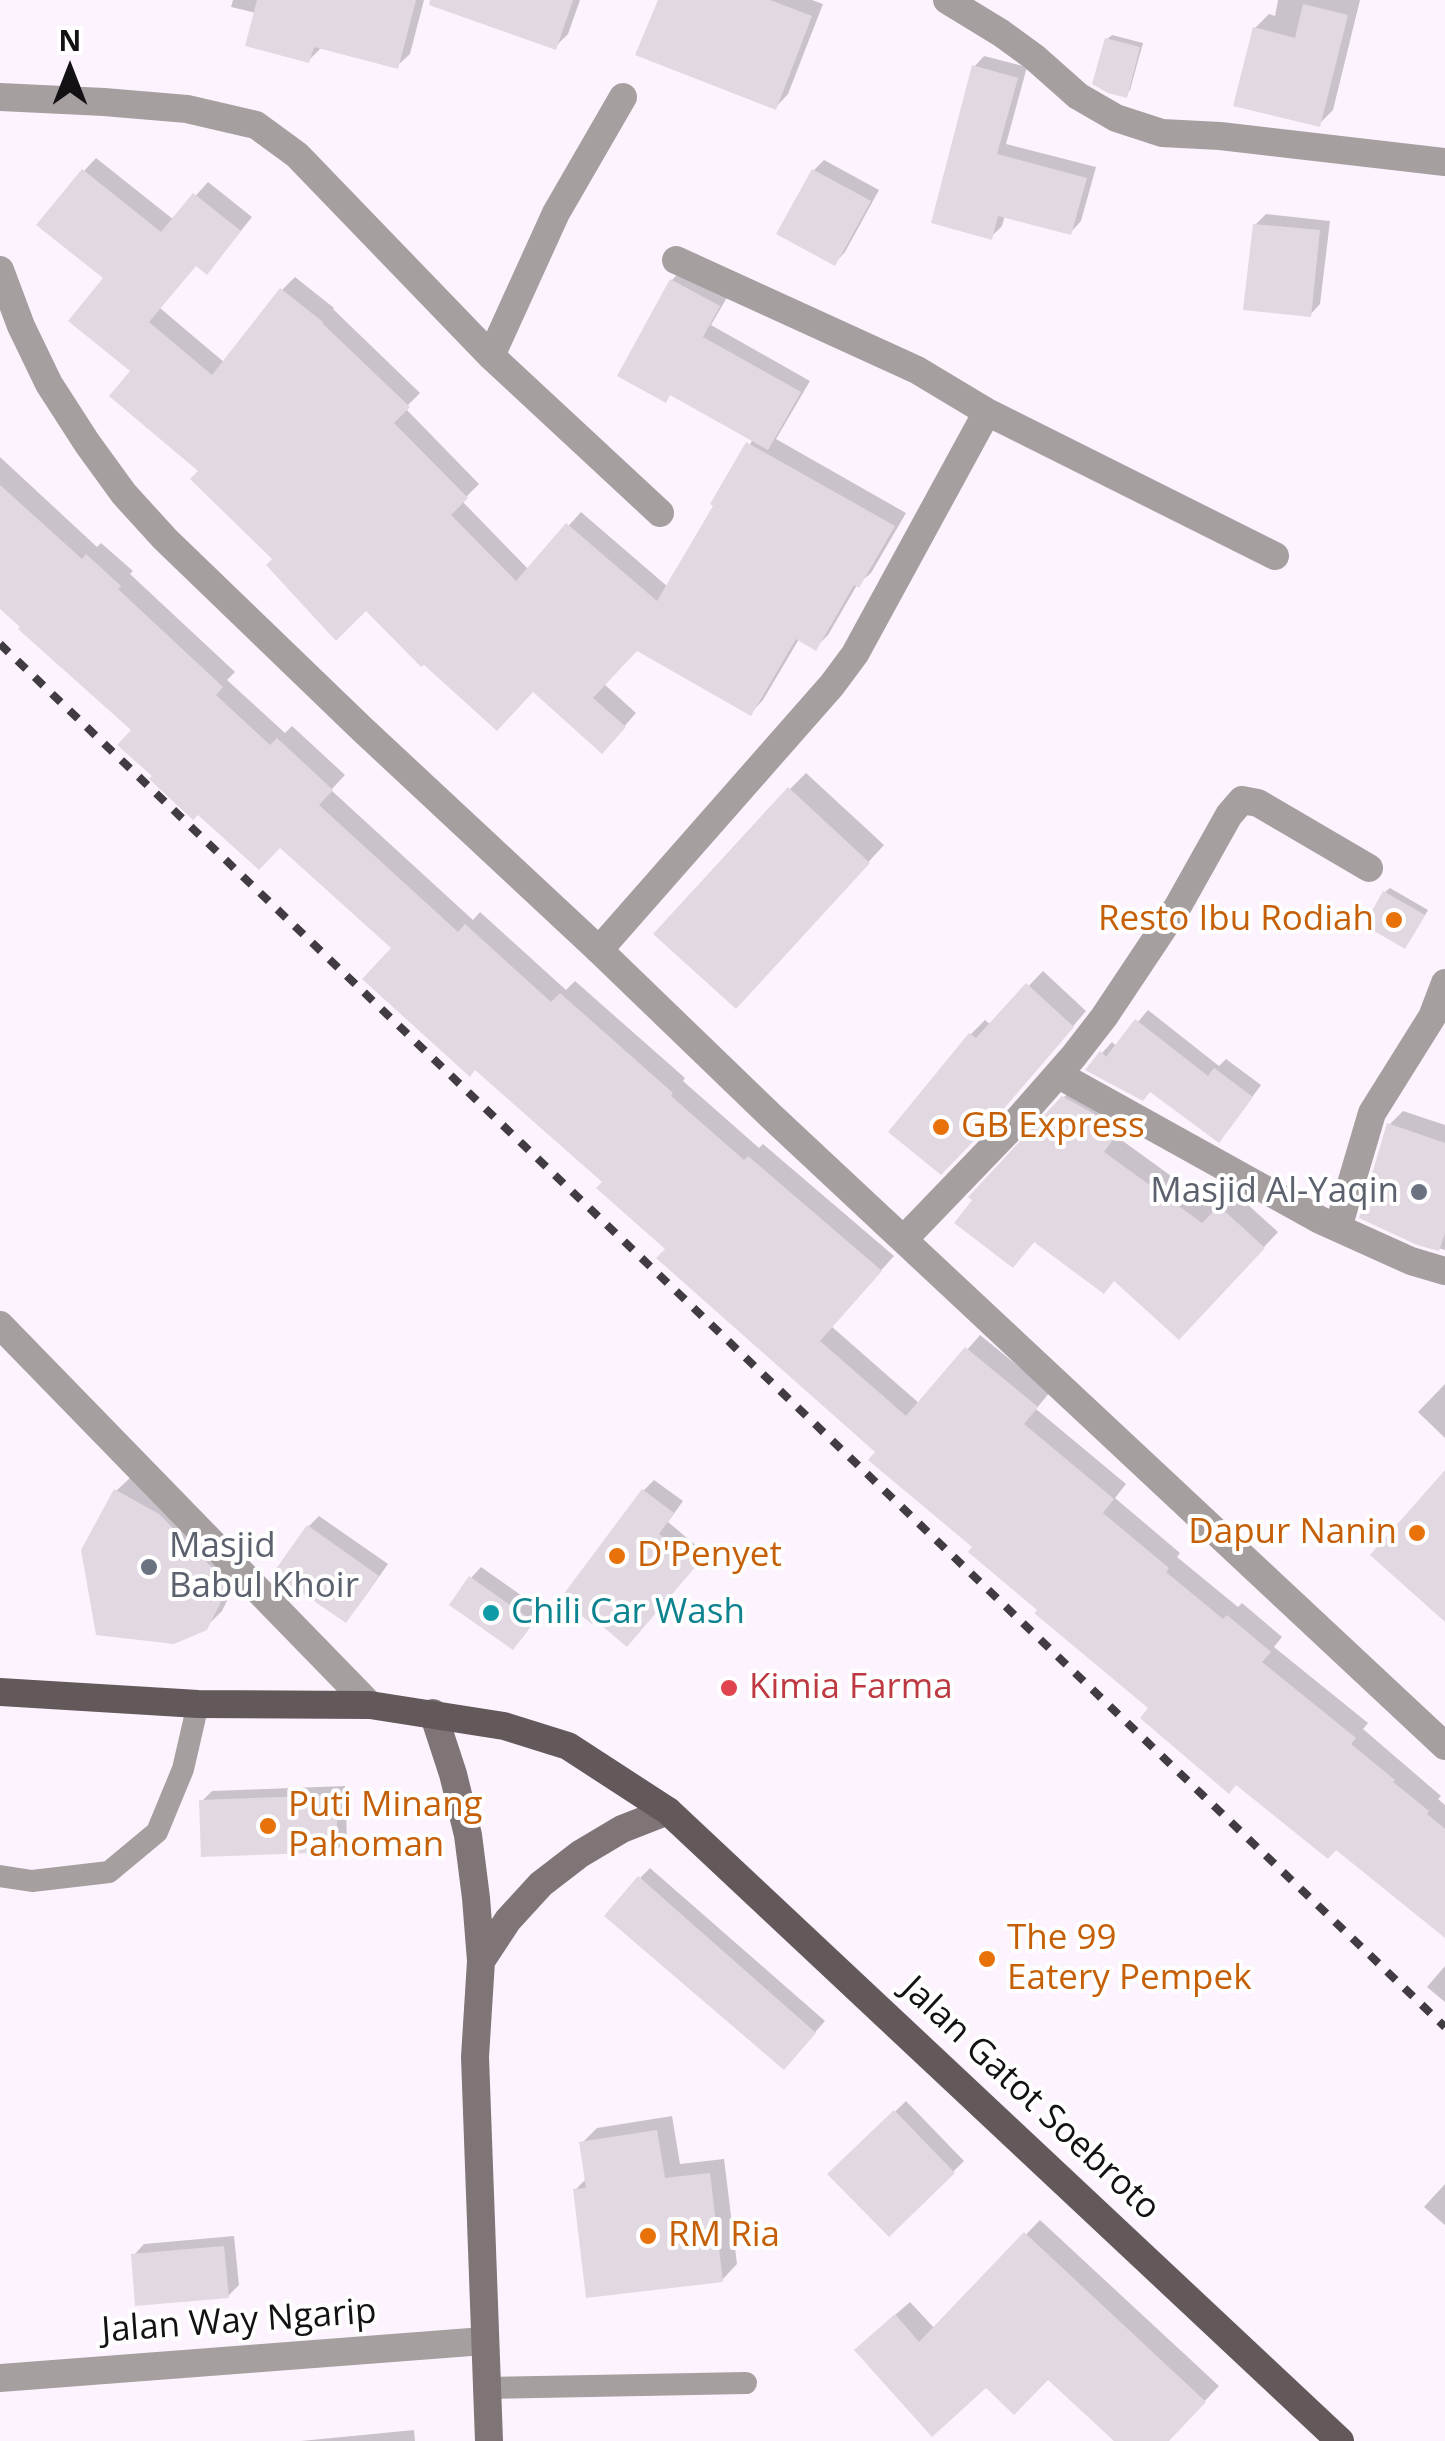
<!DOCTYPE html>
<html>
<head>
<meta charset="utf-8">
<style>
	body { margin:0 }
	#map { position:relative; width:1445px; height:2441px; overflow:hidden; background:#fdf3fe; font-family:"Open Sans",sans-serif }
	canvas { display:block }
	.north { position:absolute; left:20px; top:20px; width:100px; height:100px; -webkit-text-stroke:8px #fff; paint-order:stroke; rotate:0deg; font-size:28px; font-weight:700; line-height:40px; text-align:center; color:#141114 }
	.north::after { content:''; display:block; margin:auto; width:35px; height:45px; background:#141114; clip-path:polygon(50% 0,100% 100%,50% 72%,0 100%) }
</style>
</head>
<body>
<div id="map">
<canvas width="1445" height="2441"></canvas>
<div class="north">N</div>
</div>
<script>
const ctx = document.querySelector('canvas').getContext('2d');
ctx.lineJoin = 'round';
function fill(path, color) { ctx.fillStyle = color; ctx.fill(path, 'evenodd'); }
const toPath = rows => new Path2D(rows.map(r => 'M' + r).join(''));
function trace(path, color, width, dash) { ctx.strokeStyle = color; ctx.lineWidth = width; ctx.lineCap = dash ? 'butt' : 'round'; ctx.setLineDash(dash || []); ctx.stroke(path); }
function write(font, color, halo, rows, align = 'center') {
  ctx.font = font + ' "Open Sans",sans-serif'; ctx.lineWidth = 8; ctx.setLineDash([]); ctx.textBaseline = 'middle'; ctx.strokeStyle = halo; ctx.fillStyle = color; for (const [text, x, y, turn = 0] of rows) {
    ctx.save(); ctx.translate(x, y); ctx.rotate((+turn || 0) * Math.PI / 180); ctx.textAlign = isNaN(turn) ? turn : align; if (halo) ctx.strokeText(text, 0, 0); ctx.fillText(text, 0, 0); ctx.restore();
  }
}
fill(toPath([
	[233,0,424,0,410,54,397,66,322,47,309,60,256,13,231,7],
	[450,0,580,0,568,34,555,47],
	[661,0,812,0,823,4,788,94,776,107],
	[1278,0,1360,0,1333,110,1319,124,1255,28,1269,14,1275,16],
	[1112,35,1143,43,1130,90,1126,95,1107,39],
	[984,56,1027,67,1006,144,1096,167,1081,221,1071,232,1005,215,1002,226,991,237,974,67],
	[96,158,174,220,208,182,252,217,219,258,197,263,160,308,225,363,282,290,295,277,334,308,333,309,420,393,405,408,479,484,462,501,529,570,581,512,668,587,753,439,672,393,666,399,672,280,682,270,729,294,711,325,810,381,776,439,906,513,871,573,857,585,828,635,815,648,799,639,763,700,751,713,637,648,604,684,636,713,614,738,533,689,366,607,276,558,202,470,134,371,106,278,84,171],
	[824,160,879,190,845,252,835,263,814,170],
	[1266,214,1330,221,1320,304,1310,315,1255,225],
	[0,457,97,547,101,543,133,571,130,574,235,672,227,680,285,733,292,726,345,775,331,790,473,920,480,912,566,990,575,981,685,1078,683,1081,759,1148,763,1144,894,1256,831,1326,920,1404,980,1335,1050,1392,1036,1409,1126,1484,1115,1498,1180,1553,1177,1557,1238,1607,1242,1603,1282,1637,1274,1647,1368,1723,1363,1729,1441,1796,1438,1799,1445,1805,1445,1935,1336,1847,1152,1708,1040,1610,668,1248,394,948,280,845,155,776,134,730,0,605],
	[806,773,884,845,752,989,790,789],
	[1390,888,1428,910,1409,942,1385,892],
	[1043,971,1086,1011,1009,1101,892,1132,971,1034,985,1020,991,1025],
	[1148,1010,1219,1066,1226,1059,1261,1085,1229,1129,1151,1090,1142,1098,1102,1053,1112,1042,1117,1047],
	[1078,1083,1133,1114,1116,1136,1218,1210,1235,1193,1278,1232,1194,1322,1116,1279,1035,1241,1013,1265,1063,1098],
	[1403,1111,1445,1125,1445,1250,1418,1242,1389,1125],
	[1445,1384,1445,1438,1418,1412],
	[133,1475,243,1568,222,1611,205,1628,116,1491],
	[654,1480,683,1501,668,1522,705,1553,637,1633,643,1491],
	[319,1516,388,1564,356,1609,345,1620,308,1527],
	[481,1567,542,1610,523,1637,513,1647,471,1578],
	[345,1786,347,1839,337,1850,202,1801,212,1791],
	[650,1868,825,2021,794,2056,640,1878],
	[1445,1966,1445,2002,1427,1987],
	[906,2101,964,2161,890,2234,831,2174],
	[672,2116,680,2164,724,2159,737,2264,722,2280,575,2190,587,2178,582,2143,597,2128],
	[1445,2184,1445,2225,1424,2207],
	[1040,2220,1219,2386,1167,2441,1117,2441,1048,2376,986,2385,871,2336,910,2302,935,2329],
	[234,2236,239,2285,228,2296,134,2255,144,2244],
	[414,2430,415,2441,301,2441]
]), '#0003');
fill(toPath([
	[257,0,416,0,398,69,314,47,309,63,245,46],
	[430,0,573,0,556,50,429,5],
	[658,0,770,0,812,16,776,110,635,55],
	[1303,4,1348,15,1320,127,1233,106,1253,27,1295,38],
	[1105,38,1140,47,1127,98,1108,93,1092,84],
	[972,65,1018,78,997,154,1087,178,1071,235,998,216,992,240,931,223],
	[82,169,161,232,193,193,241,231,207,275,196,266,149,322,212,375,280,288,323,322,322,323,410,407,394,423,468,498,451,515,516,581,566,523,657,601,713,506,710,504,746,442,895,526,859,588,854,585,816,651,796,639,751,716,637,651,593,698,626,727,602,754,533,692,497,731,424,665,421,667,366,611,336,641,266,565,272,559,190,479,198,471,109,396,130,371,68,321,103,278,36,225],
	[812,169,871,201,835,266,776,234],
	[1253,224,1320,230,1311,317,1243,310],
	[670,279,720,306,703,337,801,392,768,450,670,395,666,403,617,376],
	[0,485,82,559,86,554,121,586,118,589,223,687,216,695,270,745,277,738,333,790,319,805,458,932,465,924,551,1002,560,993,673,1093,671,1096,744,1160,748,1156,882,1271,820,1341,906,1416,965,1347,1038,1407,1024,1424,1114,1499,1103,1513,1169,1568,1166,1572,1223,1619,1227,1615,1271,1652,1262,1662,1356,1738,1351,1744,1395,1780,1393,1782,1429,1811,1427,1814,1445,1829,1445,1938,1336,1850,1328,1859,1236,1785,1229,1794,1140,1718,1148,1708,1034,1613,1037,1610,968,1552,972,1547,868,1460,875,1452,656,1258,665,1249,596,1188,602,1182,475,1070,470,1077,362,979,391,948,280,848,259,870,198,815,193,820,149,779,152,776,117,745,131,730,18,629,20,627,0,609],
	[788,787,870,863,736,1009,653,934],
	[1383,891,1425,915,1405,949,1364,925],
	[1026,983,1074,1027,995,1119,941,1175,888,1132,969,1033,976,1038],
	[1135,1019,1208,1076,1214,1068,1253,1097,1219,1143,1150,1092,1143,1101,1085,1070,1100,1051,1106,1057],
	[1062,1096,1121,1129,1104,1152,1202,1223,1219,1206,1265,1248,1179,1340,1114,1281,1104,1294,1034,1242,1013,1268,954,1223,972,1200,968,1197],
	[1387,1123,1445,1143,1445,1233,1439,1251,1417,1245,1359,1218],
	[1445,1470,1445,1622,1370,1555],
	[114,1489,159,1514,229,1585,207,1630,174,1644,96,1635,81,1550],
	[642,1489,674,1513,659,1534,697,1565,627,1647,595,1620,592,1624,560,1599],
	[307,1525,379,1576,346,1623,273,1573],
	[469,1576,534,1622,513,1650,449,1605],
	[336,1795,338,1852,201,1857,199,1800],
	[638,1876,816,2033,784,2070,604,1916],
	[894,2110,955,2173,889,2237,827,2174],
	[657,2130,665,2178,710,2173,723,2282,586,2298,573,2189,586,2188,579,2142],
	[1024,2232,1206,2402,1169,2441,1114,2441,1048,2380,1014,2415,986,2388,932,2437,854,2350,895,2314,919,2342],
	[224,2246,229,2298,135,2306,131,2254]
]), '#e2d8e2');
trace(toPath([
	[0,1876,32,1881,109,1872,157,1832,183,1769,198,1704],
	[486,2388,746,2383]
]), '#a69fa0', 22);
trace(toPath([
	[947,0,1001,33,1034,57,1078,96,1116,118,1162,133,1220,136,1445,162],
	[0,97,104,102,187,109,256,125,297,155,491,356,660,513],
	[491,356,556,213,623,97],
	[987,412,1275,556],
	[599,950,832,685,855,654,987,412,917,370,676,260],
	[1059,1075,1320,1220,1411,1261,1445,1271],
	[1338,1228,1372,1113,1432,1017,1445,983],
	[904,1239,1008,1131,1073,1057,1104,1017,1178,906,1229,815,1242,800,1258,803,1369,868],
	[0,1325,370,1705],
	[0,2378,484,2341]
]), '#a69fa0', 28);
trace(toPath([
	[0,270,21,326,49,384,87,443,124,494,165,539,362,729,599,950,771,1116,1445,1746]
]), '#a69fa0', 28);
trace(toPath([
	[433,1713,453,1774,468,1835,476,1898,481,1961,475,2057,489,2441],
	[481,1961,508,1920,541,1884,580,1854,622,1829,668,1811]
]), '#7f7577', 28);
trace(toPath([
	[0,1692,198,1704,370,1705,504,1726,568,1746,668,1811,1340,2441]
]), '#63585a', 28);
trace(toPath([
	[0,644,1445,2027]
]), '#403c41', 8, [12, 12]);
for (const [x, y, r, color] of [
	[1394,920,10,"#e8710a"],
	[941,1127,10,"#e8710a"],
	[1419,1192,10,"#6b7280"],
	[1417,1533,10,"#e8710a"],
	[617,1556,10,"#e8710a"],
	[149,1567,10,"#6b7280"],
	[491,1613,10,"#0f9aa8"],
	[729,1688,10,"#e0444e"],
	[268,1826,10,"#e8710a"],
	[987,1959,10,"#e8710a"],
	[648,2236,10,"#e8710a"]
]) { const dot = new Path2D(); dot.arc(x, y, r, 0, 2 * Math.PI); ctx.fillStyle = color; ctx.fill(dot); trace(dot, '#fff', 4); }
write('35px', '#c56008', '#fff', [
	["Resto Ibu Rodiah",1374,920,"right"],
	["GB Express",961,1127],
	["Dapur Nanin",1397,1533,"right"],
	["D'Penyet",637,1556],
	["Puti Minang",288,1806],
	["Pahoman",288,1846],
	["The 99",1007,1939],
	["Eatery Pempek",1007,1979],
	["RM Ria",668,2236]
], 'left');
write('35px', '#5b616d', '#fff', [
	["Masjid Al-Yaqin",1399,1192],
	["Masjid",169,1547,"left"],
	["Babul Khoir",169,1587,"left"]
], 'right');
write('35px', '#0d838f', '#fff', [
	["Chili Car Wash",511,1613]
], 'left');
write('35px', '#be3a42', '#fff', [
	["Kimia Farma",749,1688]
], 'left');
write('35px', '#141114', '#fff', [
	["Jalan Gatot Soebroto",1030,2099,43],
	["Jalan Way Ngarip",239,2322,-4]
]);
</script>
</body>
</html>
